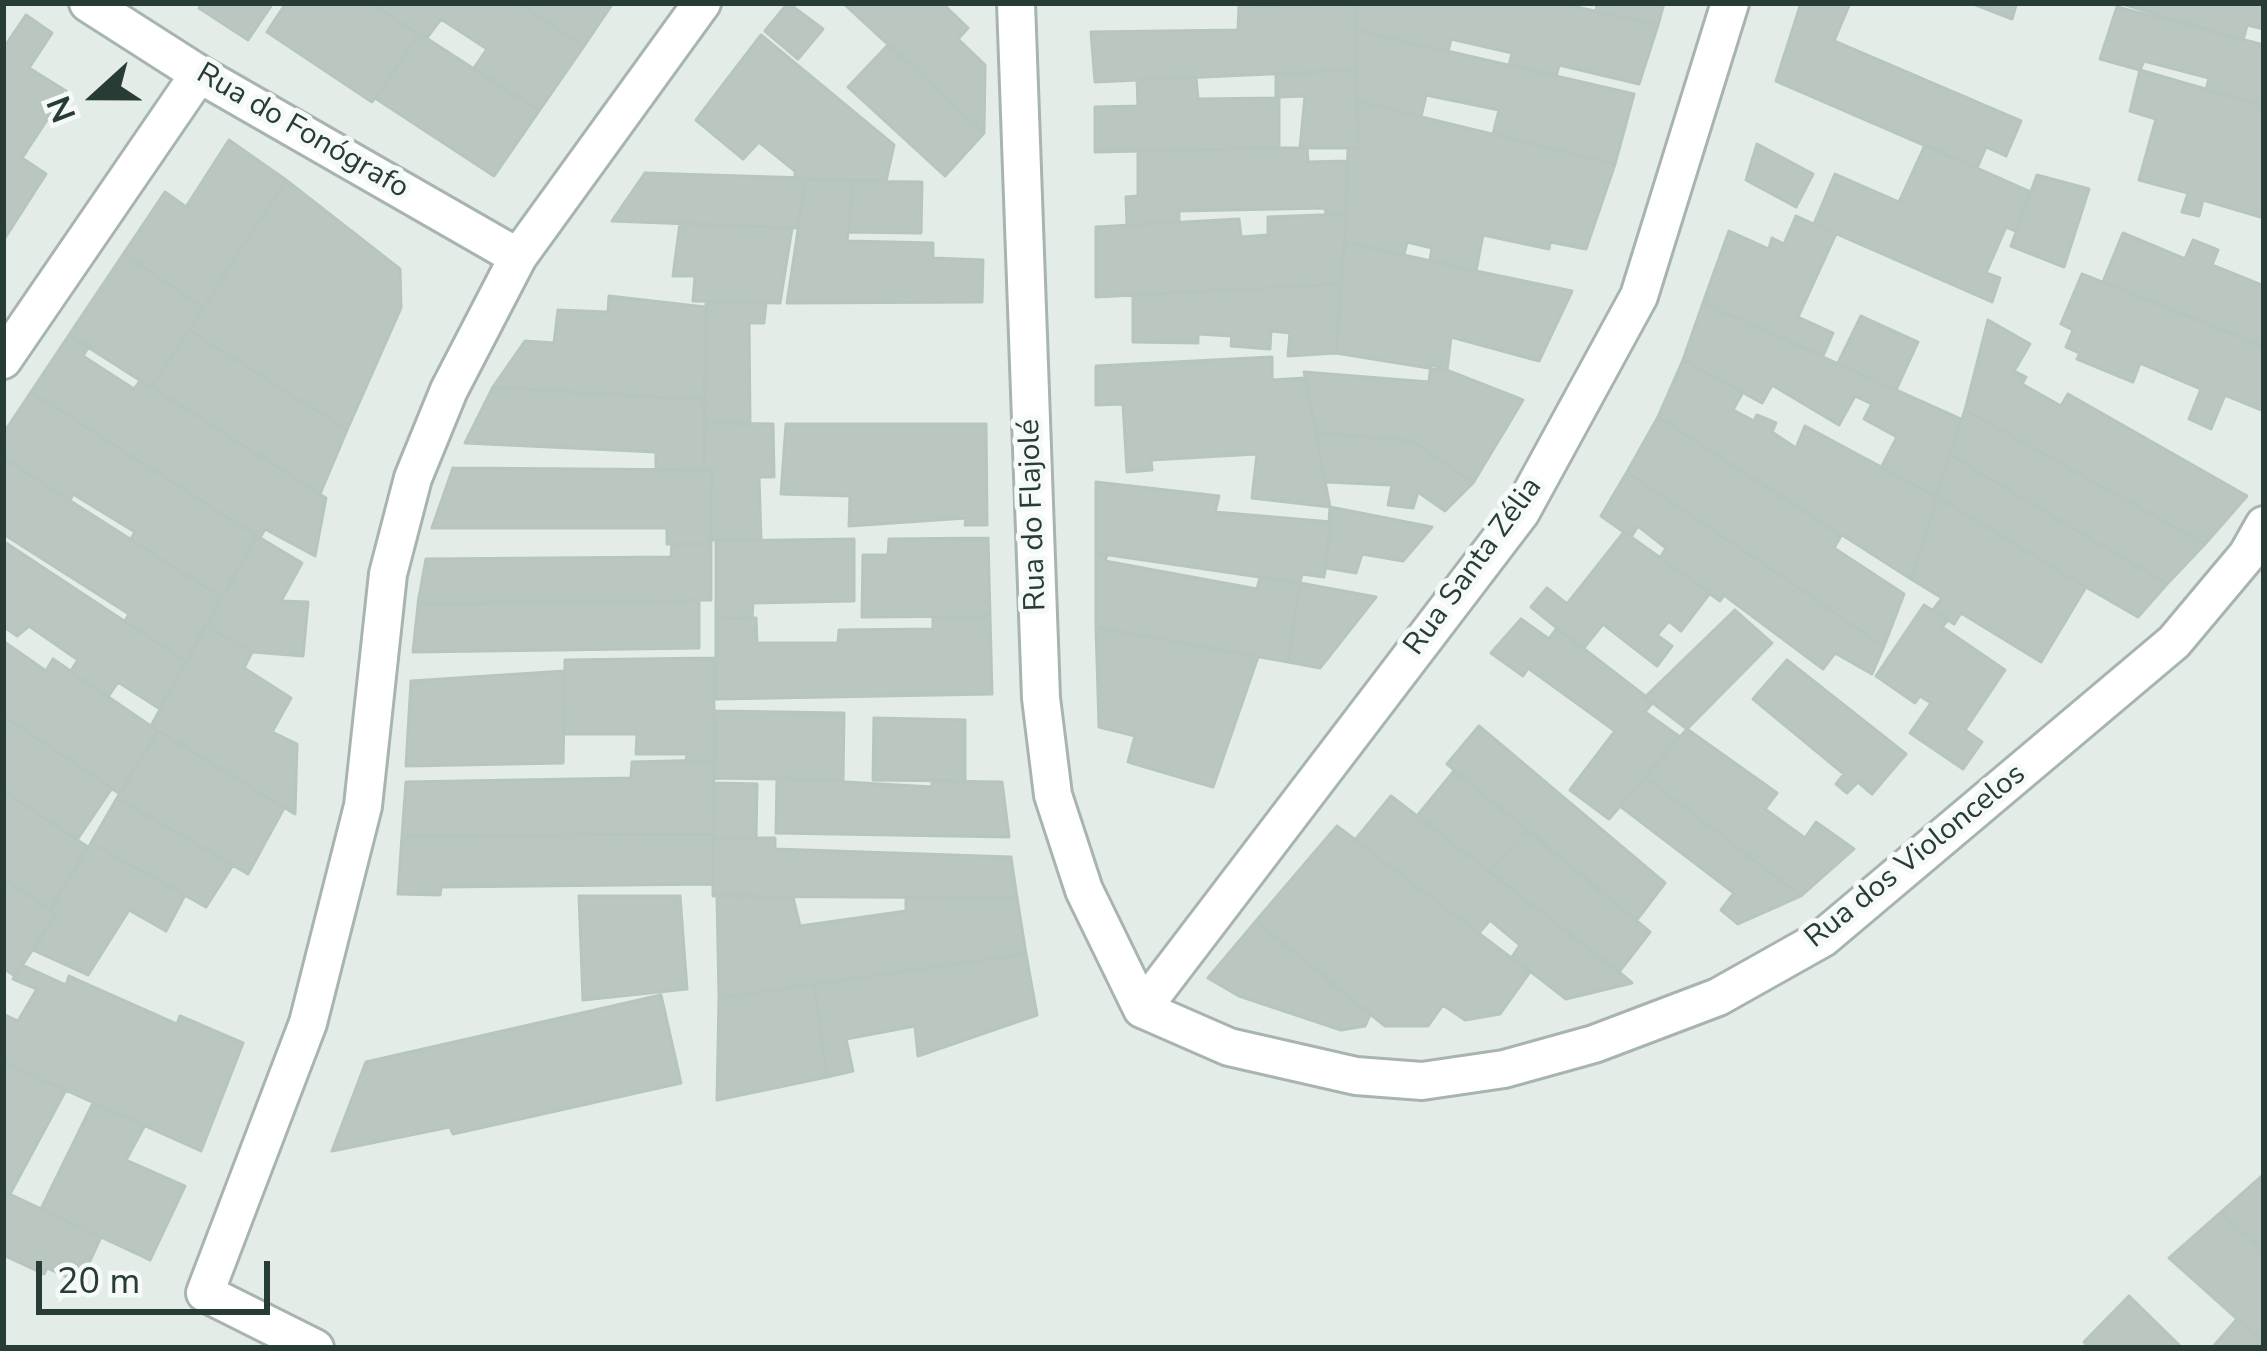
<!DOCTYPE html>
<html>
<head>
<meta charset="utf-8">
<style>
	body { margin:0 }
	#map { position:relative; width:2267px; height:1351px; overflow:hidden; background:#e4ece8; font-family:"Nunito Sans",sans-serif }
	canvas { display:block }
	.frame { position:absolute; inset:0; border:6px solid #263c35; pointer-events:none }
	.north { position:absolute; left:36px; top:36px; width:120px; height:120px; -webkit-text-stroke:9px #f5f9f7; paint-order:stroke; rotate:249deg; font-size:33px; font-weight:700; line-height:48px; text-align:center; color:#263c35 }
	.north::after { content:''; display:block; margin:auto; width:42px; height:54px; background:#263c35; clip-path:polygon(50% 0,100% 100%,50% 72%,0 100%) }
	.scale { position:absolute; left:36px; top:1261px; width:234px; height:54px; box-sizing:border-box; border:6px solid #263c35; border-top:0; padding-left:15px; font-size:36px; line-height:42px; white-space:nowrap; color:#263c35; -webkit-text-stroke:9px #f5f9f7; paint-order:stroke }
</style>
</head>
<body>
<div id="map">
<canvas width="2267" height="1351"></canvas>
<div class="frame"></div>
<div class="north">N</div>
<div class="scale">20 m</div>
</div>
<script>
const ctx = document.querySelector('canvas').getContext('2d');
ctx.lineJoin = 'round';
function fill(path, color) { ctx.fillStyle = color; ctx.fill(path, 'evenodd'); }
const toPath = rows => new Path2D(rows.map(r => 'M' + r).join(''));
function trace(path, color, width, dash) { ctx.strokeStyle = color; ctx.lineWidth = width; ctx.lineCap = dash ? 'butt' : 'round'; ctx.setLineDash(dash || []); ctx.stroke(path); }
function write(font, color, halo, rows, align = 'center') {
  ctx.font = font + ' "Nunito Sans",sans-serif'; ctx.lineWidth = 10; ctx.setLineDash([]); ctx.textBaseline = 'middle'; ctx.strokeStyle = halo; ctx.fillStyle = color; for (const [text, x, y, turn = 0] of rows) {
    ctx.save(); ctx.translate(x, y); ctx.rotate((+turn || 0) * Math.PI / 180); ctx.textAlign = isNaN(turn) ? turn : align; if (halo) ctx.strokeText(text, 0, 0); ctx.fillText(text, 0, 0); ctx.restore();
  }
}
const building = toPath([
	[202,3,273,3,248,40,199,8,202,3],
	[286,3,371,3,419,34,372,102,267,32,286,3],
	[371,3,517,3,584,46,539,111,474,68,487,49,441,19,426,39,371,3],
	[517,3,613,3,584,46,517,3],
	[788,3,823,29,798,59,765,31,788,3],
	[843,3,942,3,968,28,958,39,985,65,984,133,843,3],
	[1558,3,1658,25,1639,84,1559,65,1556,77,1546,74,1509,65,1512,53,1451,39,1448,52,1356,30,1357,3,1558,3],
	[1597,3,1664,3,1658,25,1596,12,1597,3],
	[1801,3,1850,3,1834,41,2021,121,2006,156,1986,147,1977,168,1776,81,1801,3],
	[1971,3,2023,3,2016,5,2012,19,1971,3],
	[2119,3,2264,3,2264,29,2247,25,2243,40,2119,3],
	[1357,4,1356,70,1095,82,1091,32,1238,30,1239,6,1357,4],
	[2117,7,2264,45,2264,106,2206,90,2209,78,2144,61,2140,70,2100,59,2117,7],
	[26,15,52,33,29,68,66,91,22,158,46,174,5,238,3,49,26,15],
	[1356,30,1634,94,1615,164,1493,134,1499,110,1426,95,1421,117,1356,101,1356,30],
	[420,34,539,111,494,176,375,98,420,34],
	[761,35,894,145,886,181,795,179,795,171,759,142,743,159,696,120,761,35],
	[888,45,984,133,945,176,848,87,888,45],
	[1356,70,1359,148,1300,148,1305,96,1279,97,1279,148,1095,152,1095,107,1138,106,1137,80,1196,77,1198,99,1276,98,1276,74,1356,70],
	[2140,70,2264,106,2264,218,2203,200,2199,216,2182,212,2188,193,2139,180,2156,119,2130,111,2140,70],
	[1356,101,1615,164,1586,249,1550,242,1549,249,1483,235,1476,271,1430,260,1432,248,1407,242,1404,255,1345,242,1348,148,1359,148,1356,101],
	[229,140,286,180,203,308,124,253,165,192,186,207,229,140],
	[1757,144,1813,174,1796,207,1746,180,1757,144],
	[1925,145,2031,192,2016,231,2006,227,1986,273,2000,278,1992,302,1814,224,1835,174,1899,202,1925,145],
	[1279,148,1307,148,1308,162,1347,161,1346,214,1326,214,1325,208,1179,211,1179,222,1127,225,1126,197,1138,196,1138,151,1279,148],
	[645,173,806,178,797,228,612,221,645,173],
	[2037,175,2089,189,2064,267,2011,246,2037,175],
	[806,178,853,181,847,241,933,243,933,258,983,260,982,302,787,303,806,178],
	[286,180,400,269,401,308,347,430,189,330,286,180],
	[853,181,922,182,921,233,848,232,853,181],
	[1346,214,1341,284,1096,297,1096,227,1239,219,1241,237,1268,235,1268,217,1346,214],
	[1796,216,1836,234,1798,317,1833,333,1823,356,1703,303,1729,231,1769,249,1772,238,1784,244,1796,216],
	[680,223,792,228,780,303,693,301,695,276,673,276,680,223],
	[2123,233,2185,259,2193,240,2218,250,2212,265,2264,286,2264,347,2103,282,2123,233],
	[1345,242,1476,271,1572,291,1539,361,1451,337,1447,371,1336,353,1345,242],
	[124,253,203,308,152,388,69,335,124,253],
	[2082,274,2264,347,2264,411,2225,395,2211,429,2189,419,2201,389,2140,363,2133,382,2077,359,2080,353,2066,347,2073,330,2061,324,2082,274],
	[1341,284,1336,353,1288,356,1290,333,1271,331,1270,349,1231,346,1232,336,1198,334,1198,343,1133,342,1133,295,1341,284],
	[609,296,705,307,704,400,493,387,525,341,554,343,558,310,608,312,609,296],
	[706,302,766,303,764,323,749,323,750,424,705,423,706,302],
	[1703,303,1961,419,1937,497,1881,468,1897,437,1864,419,1872,404,1855,396,1839,425,1772,385,1762,403,1683,360,1703,303],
	[1861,316,1918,342,1896,390,1838,363,1861,316],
	[1988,320,2030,344,2014,371,2026,377,2022,384,2061,406,2068,394,2247,496,2205,544,1965,410,1988,320],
	[189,330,347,430,320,494,152,388,189,330],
	[69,335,89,346,83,356,134,389,141,380,326,498,315,556,265,529,260,538,31,392,69,335],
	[1272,357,1272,380,1305,378,1330,507,1252,498,1257,454,1151,460,1152,470,1127,472,1123,404,1096,405,1096,366,1272,357],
	[1683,360,1743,392,1733,410,1754,421,1757,415,1776,423,1772,432,1796,448,1805,426,1937,497,1911,579,1658,417,1683,360],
	[1431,364,1523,400,1473,483,1413,441,1316,432,1304,372,1429,382,1431,364],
	[493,387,704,400,704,469,656,470,656,452,465,443,493,387],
	[31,392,257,536,221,597,131,539,135,532,73,494,70,501,3,458,3,434,31,392],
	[1965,410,2205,544,2167,584,1950,455,1965,410],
	[1658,417,1841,536,1834,548,1904,594,1884,646,1627,472,1658,417],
	[705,423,773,424,774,477,759,477,761,540,711,540,712,470,704,469,705,423],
	[786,424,986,424,987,525,965,525,966,518,849,526,850,496,781,494,786,424],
	[1316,433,1413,441,1473,483,1445,511,1418,492,1413,508,1388,505,1392,485,1325,482,1316,433],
	[1950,455,2167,584,2138,617,2086,587,1937,497,1950,455],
	[3,458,221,597,186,662,125,621,129,614,5,535,3,540,3,458],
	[453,468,712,470,711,544,667,544,667,528,432,528,453,468],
	[1627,472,1884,646,1872,674,1835,653,1823,669,1724,595,1720,601,1660,558,1666,548,1638,526,1631,537,1601,516,1627,472],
	[1096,482,1219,496,1215,512,1332,522,1324,577,1302,574,1300,583,1096,553,1096,482],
	[1937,497,2086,587,2041,662,1961,613,1954,624,1933,610,1942,598,1911,579,1937,497],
	[1330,507,1432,527,1403,561,1362,554,1356,573,1326,568,1330,507],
	[1624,532,1710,593,1681,631,1669,621,1657,635,1672,646,1657,666,1603,624,1583,649,1531,607,1547,588,1567,604,1624,532],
	[257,536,302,563,281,601,308,602,303,656,252,652,206,626,257,536],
	[988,538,990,616,862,617,863,555,888,555,889,539,988,538],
	[854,539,854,601,753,603,752,618,716,619,716,541,854,539],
	[3,541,186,662,160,709,118,682,108,697,70,672,78,660,29,626,17,636,3,626,3,541],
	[672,544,711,544,711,600,418,603,426,559,671,557,672,544],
	[1096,553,1107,555,1105,561,1257,589,1260,578,1300,583,1288,662,1096,627,1096,553],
	[1300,583,1376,597,1320,668,1288,662,1300,583],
	[699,600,699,648,413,652,418,605,699,600],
	[1924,605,1948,620,1942,627,2005,670,1965,730,1982,742,1963,769,1910,733,1931,703,1920,696,1915,703,1876,676,1924,605],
	[1735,610,1772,643,1687,729,1645,697,1735,610],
	[990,616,992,694,716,699,716,619,756,618,757,643,838,643,839,630,933,629,933,617,990,616],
	[1521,619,1549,639,1557,628,1653,702,1645,712,1680,737,1609,819,1570,790,1615,731,1528,668,1523,676,1491,653,1521,619],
	[206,626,252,652,244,668,291,698,272,732,297,744,295,814,151,726,206,626],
	[1096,627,1258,657,1213,787,1128,762,1135,736,1099,727,1096,627],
	[3,641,46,671,53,659,158,731,120,794,3,716,3,641],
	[713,658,715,761,686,761,687,754,636,754,637,734,564,734,565,660,713,658],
	[1787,660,1906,754,1872,794,1858,782,1847,793,1836,784,1844,774,1753,699,1787,660],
	[565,671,563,763,406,766,411,681,565,671],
	[715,711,844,713,843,780,715,778,715,711],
	[3,716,112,788,77,840,3,791,3,716],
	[874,718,965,720,965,781,873,780,874,718],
	[1479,726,1665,883,1636,921,1447,764,1479,726],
	[1687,729,1777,793,1765,809,1805,838,1816,822,1854,849,1801,896,1645,777,1687,729],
	[158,731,284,808,248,874,117,798,158,731],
	[714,760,713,834,402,836,406,782,631,778,632,762,714,760],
	[1454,771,1527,829,1490,872,1417,816,1454,771],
	[1645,777,1801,896,1738,924,1721,910,1734,893,1620,806,1645,777],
	[777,778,932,787,932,781,1002,782,1009,837,776,833,777,778],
	[715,783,757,784,756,838,713,838,715,783],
	[3,791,88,847,50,910,3,878,3,791],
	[1391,796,1619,972,1632,983,1566,999,1512,957,1520,945,1490,920,1479,933,1355,840,1391,796],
	[117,798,233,865,206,907,91,843,117,798],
	[1337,826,1530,972,1500,1014,1465,1020,1443,1005,1428,1026,1385,1026,1256,921,1337,826],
	[1527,829,1650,932,1619,972,1490,872,1527,829],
	[713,834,713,884,441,887,440,895,398,894,402,836,713,834],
	[713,838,775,838,775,849,1011,857,1017,898,713,896,713,838],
	[91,843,185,895,166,931,129,910,88,975,33,950,56,915,50,910,91,843],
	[3,878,56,915,15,976,3,968,3,878],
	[717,895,793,897,800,926,906,911,906,897,1017,898,1026,954,719,998,717,895],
	[579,896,680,896,687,989,583,1000,579,896],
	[1256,921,1370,1015,1365,1026,1341,1030,1239,996,1208,978,1256,921],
	[1026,954,1037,1015,918,1056,915,1026,846,1039,853,1071,827,1077,814,984,1026,954],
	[22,965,66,985,69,976,177,1024,180,1016,243,1043,201,1151,3,1062,3,1014,18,1021,37,989,13,979,22,965],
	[814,984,827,1077,717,1100,719,998,814,984],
	[661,995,681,1083,453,1134,450,1127,332,1151,366,1062,661,995],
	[3,1062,66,1090,10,1194,3,1190,3,1062],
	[93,1103,145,1125,126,1160,185,1186,150,1260,41,1209,93,1103],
	[2264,1174,2264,1252,2221,1212,2264,1174],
	[3,1191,101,1237,80,1283,47,1268,44,1274,3,1255,3,1191],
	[2221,1212,2264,1252,2264,1343,2169,1258,2221,1212],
	[2129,1296,2176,1342,2182,1348,2090,1348,2084,1342,2129,1296],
	[2237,1319,2264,1343,2264,1348,2212,1348,2237,1319]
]);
fill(building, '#bac7c1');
trace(building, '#b7c5bf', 3);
const minor = toPath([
	[88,3,199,74,518,257],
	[1016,3,1041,698,1053,795,1084,890,1142,1009],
	[3,360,199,74],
	[1142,1009,1229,1047,1356,1076,1422,1081,1504,1069,1594,1044,1718,997,1823,938,2174,642,2247,555,2264,525],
	[1142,1009,1521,512,1639,296,1730,3],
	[315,1348,205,1293,308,1023,363,806,388,574,413,478,449,390,518,257,702,3]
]);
trace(minor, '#a7b4af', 42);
trace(minor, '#fff', 36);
write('30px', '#263c35', '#f5f9f7', [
	["Rua do Fonógrafo",302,132,30],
	["Rua do Flajolé",1034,515,-92],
	["Rua Santa Zélia",1474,567,-54],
	["Rua dos Violoncelos",1916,857,-39]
]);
</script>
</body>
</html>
